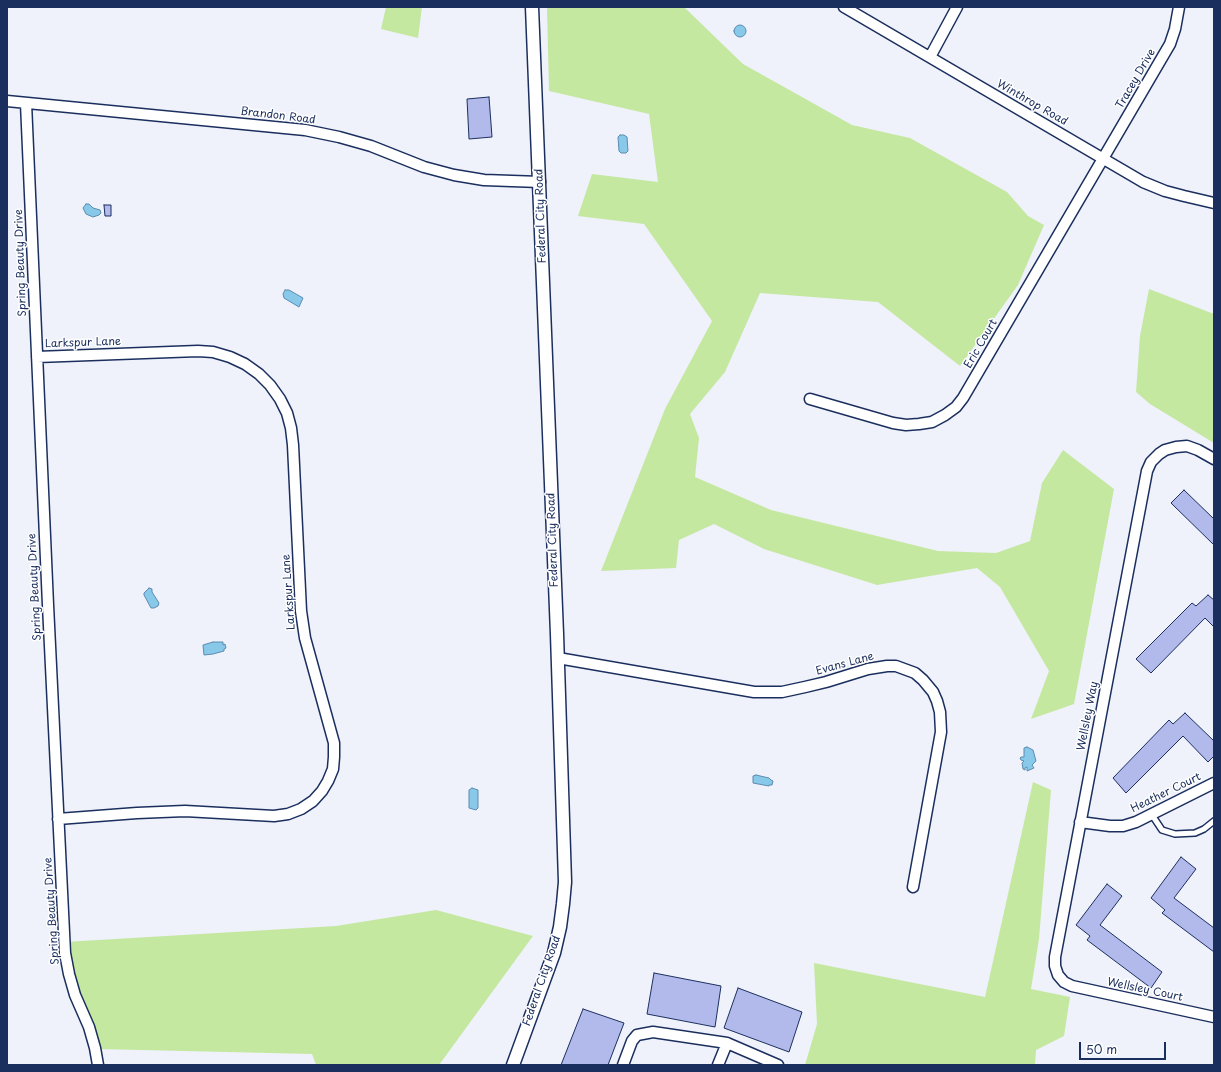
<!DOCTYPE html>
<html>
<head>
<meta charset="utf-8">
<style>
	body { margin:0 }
	#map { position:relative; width:1221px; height:1072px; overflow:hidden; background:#eff1fb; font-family:"Playpen Sans",sans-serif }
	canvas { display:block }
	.frame { position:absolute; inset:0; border:8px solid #1b2f5e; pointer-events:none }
	.scale { position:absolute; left:1079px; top:1042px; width:87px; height:18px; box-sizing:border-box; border:2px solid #1b2f5e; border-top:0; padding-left:5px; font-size:12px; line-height:14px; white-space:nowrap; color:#1b2f5e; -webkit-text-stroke:3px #fff; paint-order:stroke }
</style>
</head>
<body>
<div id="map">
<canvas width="1221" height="1072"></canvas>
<div class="frame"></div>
<div class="scale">50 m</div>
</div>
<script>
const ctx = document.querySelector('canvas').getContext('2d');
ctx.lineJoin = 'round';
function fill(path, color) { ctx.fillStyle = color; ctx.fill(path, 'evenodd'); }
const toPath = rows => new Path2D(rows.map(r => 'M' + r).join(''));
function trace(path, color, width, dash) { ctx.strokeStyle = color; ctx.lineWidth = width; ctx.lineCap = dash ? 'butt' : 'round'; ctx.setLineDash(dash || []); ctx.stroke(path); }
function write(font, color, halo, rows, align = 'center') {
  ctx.font = font + ' "Playpen Sans",sans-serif'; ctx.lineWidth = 3; ctx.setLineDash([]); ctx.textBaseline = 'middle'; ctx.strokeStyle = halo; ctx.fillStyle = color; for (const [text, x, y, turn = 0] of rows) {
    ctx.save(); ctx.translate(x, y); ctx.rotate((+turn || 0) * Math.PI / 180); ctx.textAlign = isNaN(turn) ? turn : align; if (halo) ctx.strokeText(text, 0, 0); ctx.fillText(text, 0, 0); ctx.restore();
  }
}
fill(toPath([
	[386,7,422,7,418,38,381,29],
	[547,7,684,7,743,64,852,125,910,138,1007,192,1028,216,1044,225,1018,285,960,366,878,302,760,293,725,372,690,414,699,438,695,477,771,510,938,551,996,553,1030,541,1042,483,1063,450,1114,489,1074,704,1031,719,1049,671,1000,587,977,568,877,585,764,549,714,524,679,540,676,568,601,571,665,409,712,321,644,224,578,216,592,174,658,182,649,114,549,91],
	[1149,289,1214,314,1214,443,1150,404,1136,392,1140,336],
	[1033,782,1051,790,1039,939,1031,989,1070,997,1064,1036,1036,1050,1035,1065,805,1065,817,1024,814,963,985,997],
	[436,910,533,936,439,1065,316,1065,312,1054,97,1049,64,942,336,926]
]), '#c5e8a1');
const water = toPath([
	'734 31a6 6 0 1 1 12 0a6 6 0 1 1-12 0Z',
	[620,135,624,135,627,137,628,151,626,153,621,153,619,151,618,137,620,135],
	[86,204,89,204,93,208,100,210,101,213,99,215,93,217,86,214,83,208,86,204],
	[285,290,289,290,303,298,299,307,284,298,283,294,285,290],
	[149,588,152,589,152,592,159,603,158,606,154,608,151,608,144,595,144,593,149,588],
	[213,642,223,642,223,645,225,644,226,648,224,649,224,651,213,654,204,655,203,645,213,642],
	[1027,747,1033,750,1036,761,1032,765,1034,768,1027,771,1027,767,1025,768,1025,770,1023,769,1022,763,1024,761,1021,760,1020,758,1021,757,1024,757,1024,748,1027,747],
	[756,775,769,778,771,780,773,781,772,785,769,785,769,786,753,783,753,776,756,775],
	[472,788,478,790,478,808,476,810,469,808,469,790,472,788]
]);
fill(water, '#88c8e9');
trace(water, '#5c8bb1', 1);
const building = toPath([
	[489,97,492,137,469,139,467,99,489,97],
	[104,205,111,205,111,216,105,216,104,205],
	[1184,490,1214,519,1214,545,1171,503,1184,490],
	[1208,595,1214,600,1214,627,1205,618,1151,673,1136,659,1192,603,1196,606,1208,595],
	[1185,713,1214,741,1214,756,1208,762,1183,736,1126,793,1113,778,1169,720,1173,724,1185,713],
	[1181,857,1196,869,1174,898,1214,928,1214,952,1162,913,1165,910,1151,898,1181,857],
	[1107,884,1122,896,1100,925,1162,972,1151,988,1087,940,1090,936,1076,925,1107,884],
	[654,973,721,986,715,1027,647,1014,654,973],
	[738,988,802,1012,789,1052,724,1028,738,988],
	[583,1009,624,1023,608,1065,561,1065,583,1009]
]);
fill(building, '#b1baeb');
trace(building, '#1b2f5e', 1);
const service = toPath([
	[1152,815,1162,830,1175,834,1195,833,1204,829,1214,821]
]);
const minor = toPath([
	[844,7,1143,182,1165,191,1184,196,1214,203],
	[930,57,957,7],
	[7,101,305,130,339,137,371,146,424,167,454,175,484,180,540,182],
	[26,103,48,605,65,953,69,974,75,995,89,1027,95,1048,98,1065],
	[37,357,198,351,213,352,230,357,245,364,259,374,270,385,280,399,287,413,291,428,293,445,301,611,305,638,334,743,334,757,333,769,328,781,322,791,313,801,301,809,288,814,274,816,185,811,137,813,58,819],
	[810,399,893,423,906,425,919,424,932,422,945,415,956,407,963,398,1170,44,1175,29,1179,7],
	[1214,459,1198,450,1187,446,1176,447,1165,450,1159,454,1151,462,1147,471,1055,957,1055,966,1058,975,1064,982,1072,986,1214,1017],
	[558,658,754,692,782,692,805,687,826,682,868,669,887,666,896,666,915,673,923,680,933,692,937,701,940,712,941,732,913,887],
	[1080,822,1110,826,1123,826,1136,822,1214,783],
	[623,1065,632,1041,637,1035,653,1032,727,1043,778,1065],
	[718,1065,727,1043]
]);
const tertiary = toPath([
	[513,1065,554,953,560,927,563,904,565,882,557,634,532,7]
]);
trace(service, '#1b2f5e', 8);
trace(minor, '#1b2f5e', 13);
trace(tertiary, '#1b2f5e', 15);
trace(service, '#fff', 5);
trace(minor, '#fff', 10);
trace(tertiary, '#fff', 12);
write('11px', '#1b2f5e', '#fff', [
	["Tracey Drive",1136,79,-60],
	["Winthrop Road",1032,103,30],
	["Brandon Road",278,116,7],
	["Federal City Road",541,216,-92],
	["Spring Beauty Drive",21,263,-92],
	["Larkspur Lane",83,343,-2],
	["Eric Court",981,344,-60],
	["Federal City Road",553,540,-92],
	["Spring Beauty Drive",35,587,-93],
	["Larkspur Lane",289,592,-94],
	["Evans Lane",845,664,-15],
	["Wellsley Way",1088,716,-79],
	["Heather Court",1166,793,-26],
	["Spring Beauty Drive",52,911,-94],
	["Federal City Road",542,981,-71],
	["Wellsley Court",1145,990,12]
]);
</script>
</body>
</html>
